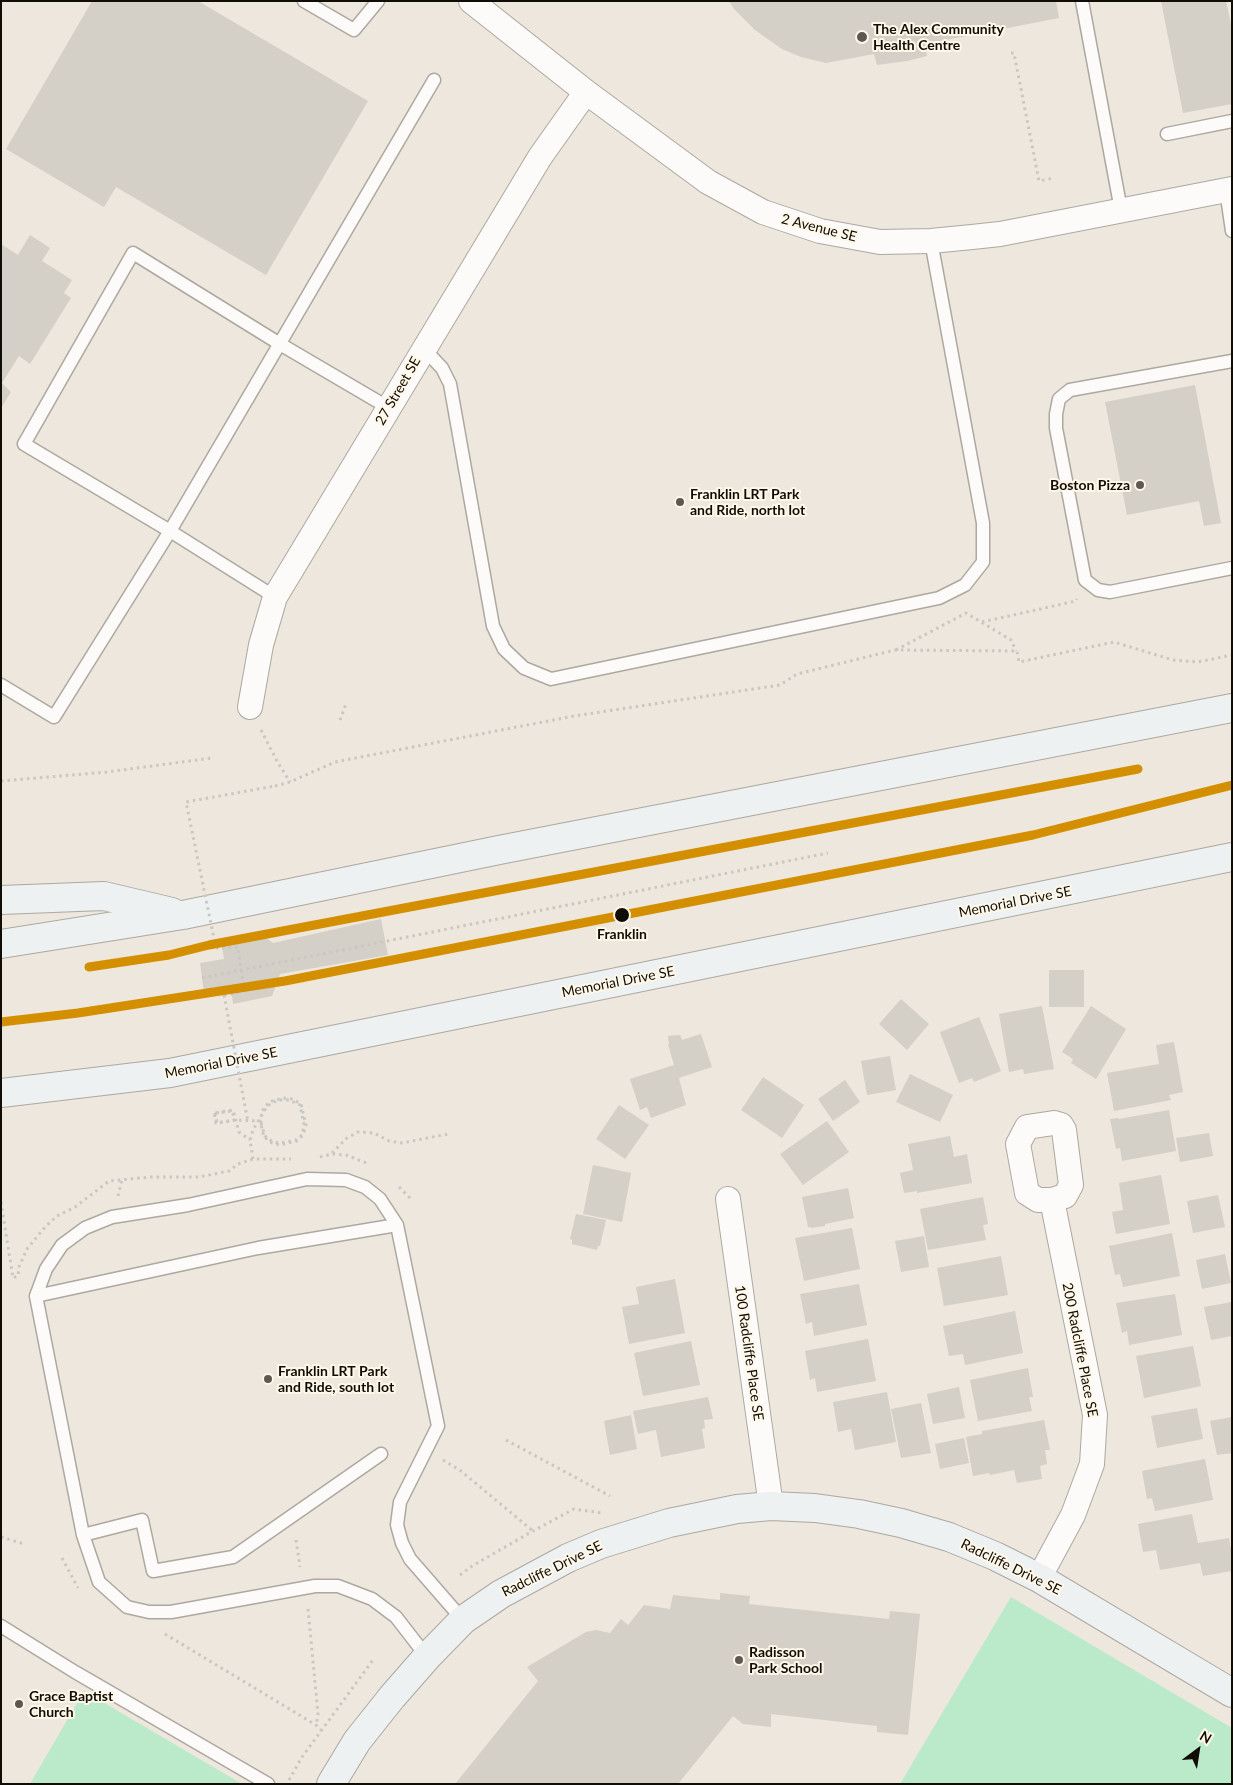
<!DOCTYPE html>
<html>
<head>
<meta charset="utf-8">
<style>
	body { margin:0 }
	#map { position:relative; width:1233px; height:1785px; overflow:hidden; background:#ede7dd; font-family:Lato,sans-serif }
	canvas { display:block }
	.frame { position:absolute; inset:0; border:2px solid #100d07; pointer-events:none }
	.north { position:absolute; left:1173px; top:1725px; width:50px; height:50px; -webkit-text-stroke:4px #fff7e8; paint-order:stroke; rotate:31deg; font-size:14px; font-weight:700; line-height:20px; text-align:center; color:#100d07 }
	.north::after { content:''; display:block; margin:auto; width:18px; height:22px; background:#100d07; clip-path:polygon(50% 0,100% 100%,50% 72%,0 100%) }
</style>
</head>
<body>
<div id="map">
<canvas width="1233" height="1785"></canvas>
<div class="frame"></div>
<div class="north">N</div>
</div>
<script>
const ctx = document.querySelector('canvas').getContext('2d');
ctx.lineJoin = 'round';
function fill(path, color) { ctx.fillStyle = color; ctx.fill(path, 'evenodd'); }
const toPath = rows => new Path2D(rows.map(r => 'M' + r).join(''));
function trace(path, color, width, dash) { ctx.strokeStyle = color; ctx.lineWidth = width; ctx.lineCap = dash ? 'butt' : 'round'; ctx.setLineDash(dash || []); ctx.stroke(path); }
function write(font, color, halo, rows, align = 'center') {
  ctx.font = font + ' Lato,sans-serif'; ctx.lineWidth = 4; ctx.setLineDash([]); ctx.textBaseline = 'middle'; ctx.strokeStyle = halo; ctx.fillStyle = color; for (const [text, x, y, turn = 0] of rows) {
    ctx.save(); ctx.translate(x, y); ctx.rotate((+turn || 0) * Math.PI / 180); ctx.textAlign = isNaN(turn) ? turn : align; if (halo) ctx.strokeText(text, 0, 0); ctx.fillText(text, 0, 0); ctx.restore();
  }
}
fill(toPath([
	[1011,1597,1232,1728,1232,1784,900,1784],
	[84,1691,242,1784,30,1784]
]), '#baeaca');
fill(toPath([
	[92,1,198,1,368,101,266,275,116,187,104,207,6,149],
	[729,1,1056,1,1059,18,925,44,927,56,907,61,877,65,874,54,826,63,801,57,782,49,755,30,734,9],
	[1161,1,1226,1,1232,29,1232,104,1183,113],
	[30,235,50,248,42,261,72,280,64,293,71,298,30,364,19,356,2,383,11,392,1,408,1,244,18,255],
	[1195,385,1221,523,1204,526,1199,501,1127,515,1105,402],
	[381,919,388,955,280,974,272,996,233,1004,231,987,204,992,200,963,224,959,221,940,261,934,273,943],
	[1049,970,1084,970,1084,1007,1049,1007],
	[901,999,929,1024,907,1050,879,1024],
	[1042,1006,1054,1069,1024,1074,1023,1069,1009,1072,999,1014],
	[1091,1006,1126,1029,1096,1079,1071,1063,1073,1059,1062,1052],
	[979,1017,1001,1071,974,1082,972,1078,959,1083,940,1032],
	[701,1034,712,1067,679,1078,686,1105,651,1118,647,1107,640,1110,630,1079,674,1065,668,1044,669,1044,668,1036,680,1035,682,1040],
	[1174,1042,1183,1092,1169,1095,1171,1100,1114,1111,1107,1073,1159,1064,1156,1045],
	[890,1056,896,1090,867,1095,861,1061],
	[910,1074,953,1095,940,1122,896,1102],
	[763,1077,804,1105,782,1138,741,1110],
	[845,1080,860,1102,833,1121,818,1099],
	[619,1105,649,1125,625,1159,596,1139],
	[1169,1110,1176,1151,1122,1161,1120,1148,1116,1149,1110,1119,1118,1118,1119,1119],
	[827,1121,849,1152,803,1185,780,1154],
	[1209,1133,1213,1156,1180,1162,1176,1138],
	[950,1136,954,1157,967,1154,972,1183,917,1193,917,1191,904,1193,900,1173,913,1170,908,1144],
	[593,1165,631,1173,622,1222,583,1214],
	[1161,1175,1170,1224,1116,1234,1112,1212,1123,1210,1119,1183],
	[848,1188,854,1218,825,1224,825,1226,811,1228,811,1227,808,1227,802,1197],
	[1218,1195,1225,1227,1193,1233,1187,1201],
	[983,1197,988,1224,983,1225,986,1240,928,1250,920,1209],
	[576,1214,606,1220,600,1246,598,1246,597,1250,572,1244,572,1240,570,1239],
	[852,1228,860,1269,804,1281,795,1238],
	[1172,1233,1180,1276,1123,1287,1120,1274,1115,1275,1109,1246],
	[924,1236,929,1267,901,1272,895,1241],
	[1225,1254,1231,1283,1202,1289,1196,1260],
	[1001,1256,1008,1295,944,1306,937,1268],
	[675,1279,685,1333,629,1344,622,1307,639,1304,636,1287],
	[859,1284,867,1325,814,1336,812,1322,806,1324,800,1294],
	[1175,1294,1182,1335,1129,1345,1127,1331,1122,1333,1116,1303],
	[1232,1302,1232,1336,1211,1340,1204,1307],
	[1015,1311,1023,1353,965,1365,963,1354,949,1356,943,1326],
	[868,1339,876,1381,817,1392,815,1378,810,1380,805,1351],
	[691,1341,700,1385,643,1396,634,1353],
	[1193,1346,1201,1386,1144,1398,1136,1356],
	[1028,1368,1033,1397,1029,1397,1032,1411,978,1421,970,1380],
	[959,1387,965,1418,933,1424,927,1394],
	[887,1392,896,1442,855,1450,851,1429,838,1432,833,1402],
	[708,1397,713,1419,704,1420,705,1428,702,1429,705,1448,661,1457,656,1430,638,1434,633,1411],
	[921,1403,931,1453,901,1458,891,1409],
	[1197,1408,1203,1439,1157,1448,1151,1416],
	[631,1415,637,1449,610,1455,604,1421],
	[1232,1417,1232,1453,1217,1455,1210,1421],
	[1044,1420,1050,1450,1045,1450,1047,1464,1040,1466,1042,1479,1017,1483,1014,1470,990,1475,989,1473,973,1476,966,1437,982,1434,982,1431],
	[964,1438,969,1463,940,1469,935,1444],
	[1205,1459,1213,1500,1155,1511,1152,1498,1147,1499,1142,1471],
	[1192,1514,1198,1543,1229,1538,1232,1555,1232,1571,1203,1576,1200,1563,1160,1570,1156,1550,1143,1552,1138,1524],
	[720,1593,750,1596,749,1604,889,1619,890,1611,920,1614,908,1735,877,1732,877,1726,771,1714,771,1727,743,1724,733,1716,678,1784,455,1784,538,1681,527,1667,586,1632,596,1630,610,1633,621,1619,628,1625,644,1605,670,1609,673,1595,720,1600]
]), '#d4cfc7');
const lane = toPath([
	[304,1,354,30,378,1],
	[1082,1,1121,210],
	[1167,134,1232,121],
	[1226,190,1232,231],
	[423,348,442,368,450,384,493,626,504,649,524,668,551,679,939,598,965,585,983,562,983,523,931,241],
	[1232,361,1070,390,1059,399,1056,414,1056,428,1085,580,1098,590,1110,592,1232,568],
	[275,597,170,531,24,444,133,253,280,344,389,408],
	[1,685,54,717,170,531,434,80],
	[36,1296,258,1248,397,1225],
	[83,1535,142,1520,153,1571,233,1557,381,1454],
	[1,1626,75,1672,268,1784],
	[427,1657,396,1617,372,1599,338,1586,315,1586,171,1612,149,1612,127,1607,99,1582,83,1535,36,1296,46,1269,62,1245,85,1228,112,1217,188,1205,307,1179,346,1180,365,1187,380,1199,397,1225,438,1426,400,1502,397,1525,402,1543,410,1559,463,1620]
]);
const street = toPath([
	[471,1,586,92,708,182,763,212,820,231,880,242,931,241,972,237,1000,234,1232,189],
	[250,707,261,645,275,597,540,157,586,92],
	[1054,1123,1061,1125,1064,1130,1071,1185,1065,1196,1052,1200,1038,1200,1027,1193,1018,1144,1027,1127,1054,1123],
	[728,1199,771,1506],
	[1039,1578,1073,1515,1092,1464,1095,1415,1052,1200]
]);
const secondary = toPath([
	[1,900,104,896,172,912],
	[1,944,183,915,499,850,1232,708],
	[1,1093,170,1073,1232,857],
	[331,1784,357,1741,392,1697,427,1657,463,1620,501,1594,568,1558,601,1544,669,1523,737,1509,771,1506,815,1508,859,1514,901,1523,949,1537,995,1556,1039,1578,1232,1693]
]);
trace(lane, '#ada8a0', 15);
trace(street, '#ada8a0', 26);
trace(secondary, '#ada8a0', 30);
trace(toPath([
	[1011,53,1014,53,1039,181,1054,178],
	[982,622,1076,601,1077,599],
	[896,650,966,613,1011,640,1016,651],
	[340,720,346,704],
	[261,730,277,761,290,782],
	[1,781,107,772,212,758],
	[275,786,290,782,335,762,574,716,780,685,797,674,895,650,1017,651,1019,662,1114,642,1173,660,1198,662,1232,655],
	[216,948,222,948],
	[202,978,828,853],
	[224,995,232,994],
	[215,1113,232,1111,235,1120,216,1123,214,1113,233,1110,239,1132,250,1140],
	[332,1153,347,1138,358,1132,374,1133,389,1141,402,1143,448,1134],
	[320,1157,332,1154,346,1155,369,1164],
	[253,1159,250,1140,253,1130,264,1111,269,1105,278,1100,289,1100,300,1105,304,1125,302,1135,296,1140,281,1143,273,1142,265,1136,261,1123],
	[399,1187,409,1197,411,1202],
	[118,1196,122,1179],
	[1,1202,13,1278,18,1276,19,1267,27,1249,45,1227,57,1216,75,1207,109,1181,151,1177,199,1177,229,1171,238,1164,253,1159,291,1159],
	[506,1440,610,1496],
	[443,1460,461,1471,533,1531],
	[1,1537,24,1544],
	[296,1540,300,1567],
	[62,1558,78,1588],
	[460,1575,472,1566,533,1531,574,1509,602,1513],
	[308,1609,318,1714,316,1725],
	[165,1634,316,1725,322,1731],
	[289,1780,302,1757,373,1660]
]), '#c9c7c4', 3, [2.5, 4]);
trace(lane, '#fcfbfa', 12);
trace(street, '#fcfbfa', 24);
trace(secondary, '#edf1f1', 28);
trace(toPath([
	[216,948,186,802,275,786],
	[222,948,238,947,244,990,232,994],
	[224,995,248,1122],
	[215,1113,217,1123,235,1120,260,1121,264,1137,272,1143,280,1145,297,1141,303,1135,306,1125,301,1104,292,1099,283,1098,269,1102,262,1111,261,1123]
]), '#c9c7c4', 3, [2.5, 4]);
trace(toPath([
	[89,967,169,955,209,945,1138,769],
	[1,1022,78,1013,285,981,1033,835,1232,785]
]), '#d48f01', 9);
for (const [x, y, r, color] of [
	[862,37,6,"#5d5952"],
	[1140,485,5,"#5d5952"],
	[680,502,5,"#5d5952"],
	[622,915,8,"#100d07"],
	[268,1379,5,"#5d5952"],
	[739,1660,5,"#5d5952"],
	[19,1704,5,"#5d5952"]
]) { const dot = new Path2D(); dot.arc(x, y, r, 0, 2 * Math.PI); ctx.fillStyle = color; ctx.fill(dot); trace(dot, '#fff7e8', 2); }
write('bold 14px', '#100d07', '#fff7e8', [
	["The Alex Community",873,29],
	["Health Centre",873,45],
	["Boston Pizza",1130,485,"right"],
	["Franklin LRT Park",690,494],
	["and Ride, north lot",690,510],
	["Franklin LRT Park",278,1371],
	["and Ride, south lot",278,1387],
	["Radisson",749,1652],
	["Park School",749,1668],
	["Grace Baptist",29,1696],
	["Church",29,1712]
], 'left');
write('14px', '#100d07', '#fff7e8', [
	["2 Avenue SE",819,228,14],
	["27 Street SE",398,391,-60],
	["Memorial Drive SE",1015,902,-11],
	["Memorial Drive SE",618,982,-11],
	["Memorial Drive SE",221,1063,-11],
	["200 Radcliffe Place SE",1080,1350,79],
	["100 Radcliffe Place SE",749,1353,82],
	["Radcliffe Drive SE",1011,1567,26],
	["Radcliffe Drive SE",552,1569,-26]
]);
write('bold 14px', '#100d07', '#fff7e8', [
	["Franklin",622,934]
]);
</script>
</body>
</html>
